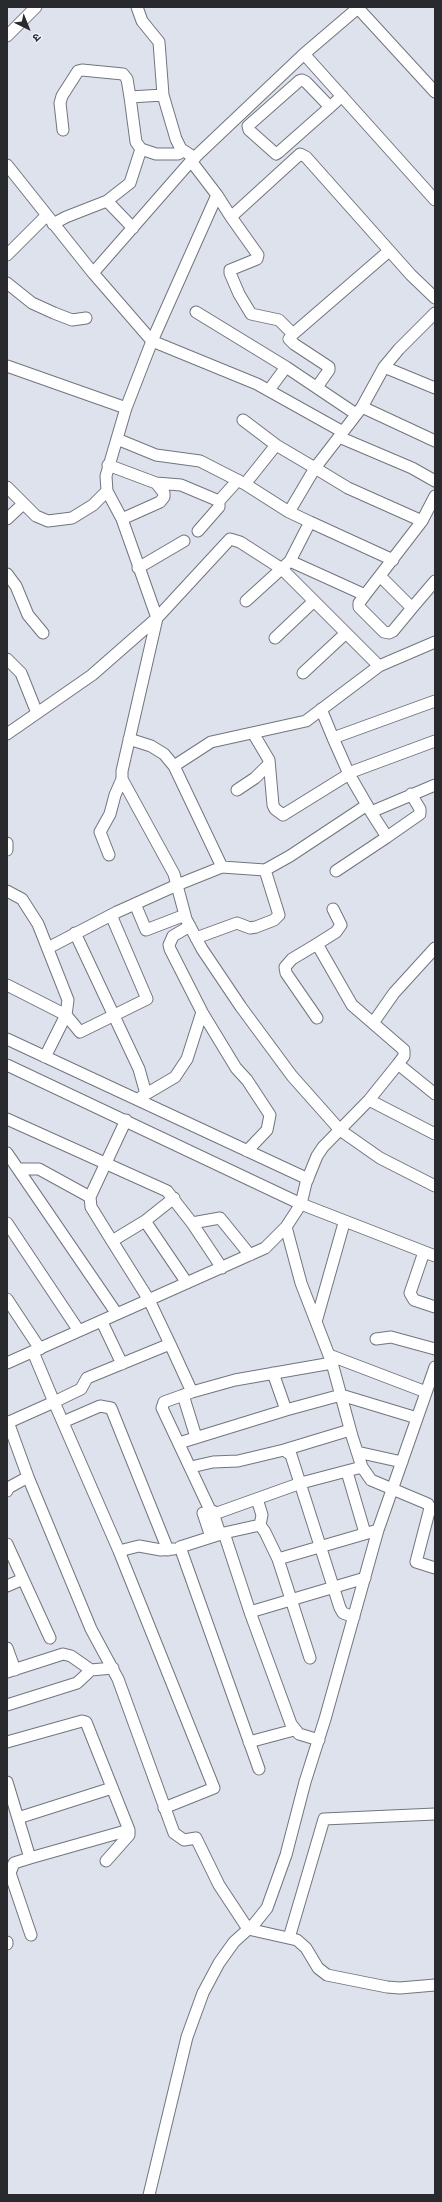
<!DOCTYPE html>
<html>
<head>
<meta charset="utf-8">
<style>
	body { margin:0 }
	#map { position:relative; width:442px; height:2202px; overflow:hidden; background:#dee2ed; font-family:"Varela Round","Noto Sans Devanagari",sans-serif }
	canvas { display:block }
	.frame { position:absolute; inset:0; border:8px solid #282a2e; pointer-events:none }
	.north { position:absolute; left:8px; top:8px; width:40px; height:40px; -webkit-text-stroke:3px #ebf0fa; paint-order:stroke; rotate:137deg; font-size:11px; font-weight:700; line-height:16px; text-align:center; color:#282a2e }
	.north::after { content:''; display:block; margin:auto; width:14px; height:18px; background:#282a2e; clip-path:polygon(50% 0,100% 100%,50% 72%,0 100%) }
</style>
</head>
<body>
<div id="map">
<canvas width="442" height="2202"></canvas>
<div class="frame"></div>
<div class="north">उ</div>
</div>
<script>
const ctx = document.querySelector('canvas').getContext('2d');
ctx.lineJoin = 'round';
const toPath = rows => new Path2D(rows.map(r => 'M' + r).join(''));
function trace(path, color, width, dash) { ctx.strokeStyle = color; ctx.lineWidth = width; ctx.lineCap = dash ? 'butt' : 'round'; ctx.setLineDash(dash || []); ctx.stroke(path); }
const minor = toPath([
	[137,7,142,21,159,42,163,95,176,139,181,149,195,158],
	[357,7,435,92],
	[7,36,36,7],
	[304,54,435,200],
	[130,97,136,142,141,149,156,154,178,154,183,151],
	[330,107,306,82,302,80,299,81,248,126,249,130,276,154,279,152,330,107,342,96],
	[63,130,60,103,62,96,78,71,82,70,123,74,127,79,130,97,163,95],
	[191,161,217,195,152,341,126,408,106,476,107,491,122,519,157,618,122,771,122,779,174,874,186,919,202,949,241,1007,292,1076,340,1130,380,1158,435,1186],
	[7,165,93,273],
	[217,195,231,217,300,154,306,157,411,275,435,298],
	[107,201,130,183,141,149],
	[231,217,258,255,257,259,230,270,230,273,239,294,251,314,279,320,293,334],
	[53,224,66,217,107,201,133,228],
	[7,255,46,216],
	[7,283,32,303,54,313,72,320,86,318],
	[196,312,286,367,356,414],
	[435,313,399,349,384,367,362,407,339,437,412,468,435,481],
	[7,366,126,408],
	[384,367,435,388],
	[317,387,329,370,329,367,294,344,289,339,293,334,389,251],
	[269,390,286,367],
	[362,407,435,441],
	[243,420,276,445],
	[343,432,257,384,152,341,93,273,191,161,304,54,359,7],
	[339,437,315,468,348,488,422,521],
	[117,439,156,455,200,461,245,484,289,512],
	[108,465,156,483,164,493,164,497,160,502,122,519],
	[156,483,181,485,219,501,238,480],
	[245,484,276,445,315,468,289,512,310,522,290,561],
	[7,487,36,516,48,521,72,518,93,505,107,491],
	[7,519,23,504],
	[310,522,393,560],
	[198,531,219,507,219,501],
	[138,568,184,541],
	[7,574,16,586,28,615,43,633],
	[380,576,412,608,435,581],
	[365,595,359,603,359,607,384,632,389,633,393,631,412,608],
	[246,601,290,561,365,595,422,521,435,496],
	[275,638,314,601],
	[7,659,21,673,37,713],
	[303,673,346,633],
	[321,709,333,738,435,701],
	[253,733,269,760,273,805,275,809,283,815,354,771,435,741],
	[7,734,92,675,157,618,230,539,240,542,282,569,379,666],
	[333,738,349,774,371,812,435,785],
	[129,739,151,746,164,754,174,766],
	[237,790,255,778,269,764],
	[371,812,387,837,420,814,420,809,411,794],
	[7,843,7,850],
	[109,855,100,832,110,814,115,795,122,779],
	[222,867,174,766,211,742,306,721,379,666,435,642],
	[336,871,387,837],
	[7,891,22,899,38,924,68,1000,66,1015,80,1032,147,999,111,915],
	[135,904,146,930,185,915],
	[333,909,341,925,336,932,317,944,352,1005,404,1050,404,1056,398,1064,435,1094],
	[190,926,173,936,169,945,170,949,202,1012,236,1068,247,1080,270,1115,267,1130,247,1151],
	[75,933,139,1069,146,1094],
	[196,938,237,923,250,928,256,927,274,920,279,915,265,870],
	[317,944,292,959,285,967,286,973,317,1018],
	[48,948,117,912,177,885,222,867,265,870,290,856,367,805],
	[7,985,66,1015,45,1057],
	[373,1023,394,993,435,948],
	[7,1039,308,1179],
	[7,1065,301,1204,435,1256],
	[141,1097,175,1077,187,1059,202,1012],
	[369,1100,435,1134],
	[7,1119,167,1191,192,1223,220,1218,250,1255],
	[126,1120,90,1197,91,1207,112,1241,145,1221],
	[7,1153,117,1314],
	[18,1169,39,1169,90,1197],
	[174,1198,145,1221,187,1283],
	[7,1223,79,1331],
	[192,1223,222,1268],
	[424,1252,410,1293,414,1300,435,1307],
	[7,1299,40,1349],
	[102,1322,122,1364],
	[316,1322,344,1223],
	[376,1339,391,1337,435,1349],
	[170,1344,192,1392,235,1380,332,1363,301,1283,286,1227],
	[33,1352,54,1402,81,1389,87,1378,170,1344,149,1300,112,1241],
	[329,1355,426,1392],
	[7,1363,265,1248,286,1227,301,1204,306,1183,317,1156,323,1147,369,1100,398,1064],
	[192,1392,164,1402,162,1408,210,1510,217,1513,301,1483,362,1467,352,1436,332,1363],
	[183,1395,196,1437],
	[286,1410,341,1395,417,1418],
	[8,1422,28,1477],
	[63,1422,100,1406,111,1408,168,1550],
	[7,1423,54,1402,119,1551,214,1788,164,1808],
	[179,1443,286,1410,273,1373],
	[284,1450,350,1430],
	[357,1452,402,1462],
	[191,1467,213,1462,238,1461,284,1450,291,1455,340,1608,343,1613,354,1617],
	[362,1467,371,1480,428,1504,430,1508,416,1562,435,1568],
	[347,1472,365,1533],
	[7,1491,8,1488,28,1477,91,1629,118,1679,174,1833,184,1840,196,1838,219,1885,248,1929,297,1940,306,1948,318,1968,327,1975,387,1987,400,1988,435,1985],
	[257,1499,262,1515,260,1525],
	[203,1513,211,1537],
	[213,1513,220,1534],
	[224,1533,250,1612],
	[7,1544,23,1579],
	[119,1551,139,1546,161,1550,174,1549],
	[278,1559,310,1658],
	[7,1586,23,1579,50,1638],
	[7,1648,15,1670],
	[7,1672,63,1654,71,1656,91,1670],
	[7,1705,77,1683,91,1670,113,1668],
	[319,1740,299,1734,291,1724,250,1612,365,1578],
	[7,1742,82,1721,86,1722,129,1830,129,1835,106,1861],
	[249,1742,294,1730],
	[259,1769,180,1547,224,1533,260,1525,265,1532,278,1559,378,1530],
	[7,1782,30,1858,129,1830],
	[18,1818,112,1788],
	[30,1858,14,1863,10,1873,31,1935],
	[289,1938,324,1819,435,1814],
	[7,1942,7,1944],
	[149,2195,187,2037,203,1993,219,1963,234,1942,255,1923,267,1908,286,1855,305,1782,325,1719,378,1530,435,1367]
]);
trace(minor, '#71757e', 13);
trace(minor, '#fff', 11);
</script>
</body>
</html>
